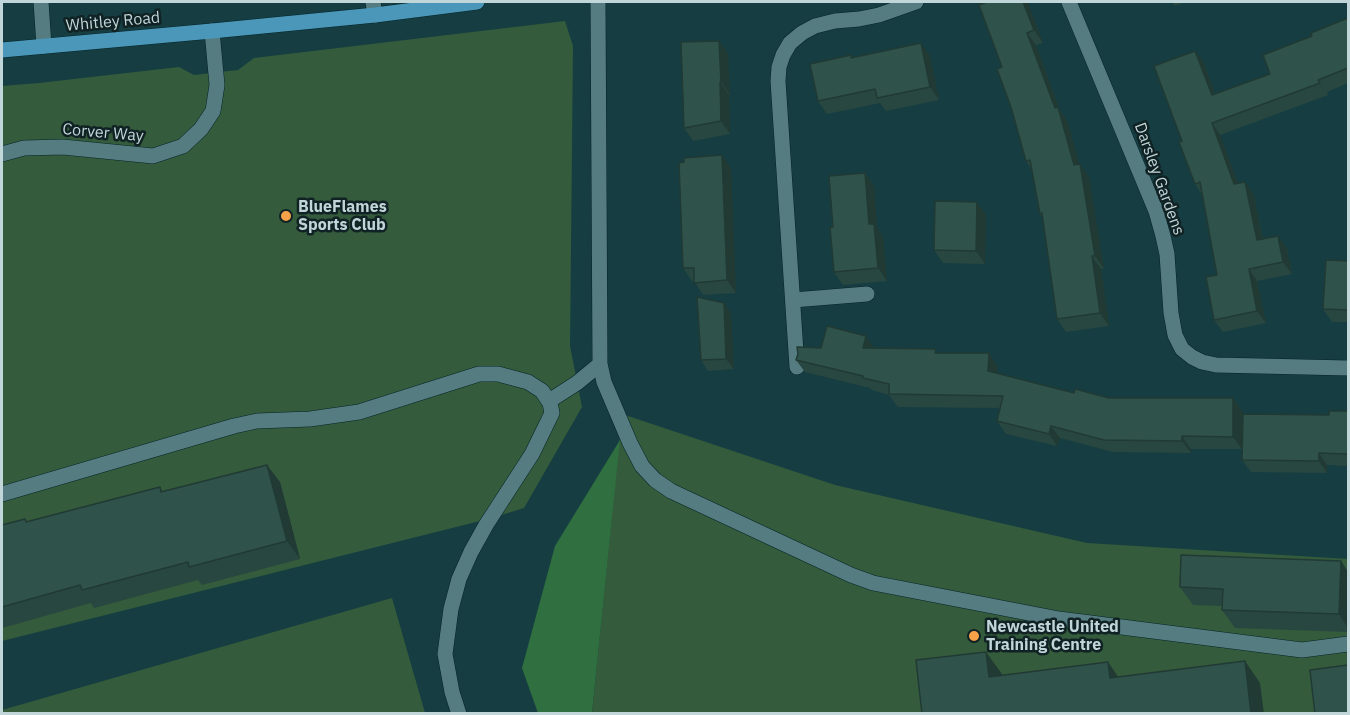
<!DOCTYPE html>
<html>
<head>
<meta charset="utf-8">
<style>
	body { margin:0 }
	#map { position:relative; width:1350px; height:715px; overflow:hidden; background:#163e42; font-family:"IBM Plex Sans",sans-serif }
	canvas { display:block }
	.frame { position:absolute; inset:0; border:3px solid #c1d6d8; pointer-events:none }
</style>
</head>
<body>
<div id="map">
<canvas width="1350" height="715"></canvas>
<div class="frame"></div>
</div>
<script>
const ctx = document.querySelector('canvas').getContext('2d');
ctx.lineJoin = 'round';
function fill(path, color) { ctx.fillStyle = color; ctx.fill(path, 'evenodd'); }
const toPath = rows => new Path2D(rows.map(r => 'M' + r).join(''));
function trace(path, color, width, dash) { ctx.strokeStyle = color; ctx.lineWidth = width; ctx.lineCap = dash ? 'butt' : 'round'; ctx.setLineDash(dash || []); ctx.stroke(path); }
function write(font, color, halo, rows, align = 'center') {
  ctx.font = font + ' "IBM Plex Sans",sans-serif'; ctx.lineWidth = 5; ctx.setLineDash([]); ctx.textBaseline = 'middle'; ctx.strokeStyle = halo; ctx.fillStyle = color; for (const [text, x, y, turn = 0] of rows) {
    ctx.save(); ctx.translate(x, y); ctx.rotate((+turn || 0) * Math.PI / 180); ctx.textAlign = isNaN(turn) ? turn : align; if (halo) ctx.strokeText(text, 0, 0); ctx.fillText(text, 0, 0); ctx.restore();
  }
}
fill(toPath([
	[565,21,573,46,570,346,582,407,524,508,492,518,2,641,2,86,39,83,179,67,194,75,238,70,254,58],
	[622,414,835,485,1087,543,1348,559,1348,713,592,714],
	[392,598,425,713,2,713,2,710]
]), '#345b3b');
fill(toPath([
	[620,440,592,713,538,713,522,668,555,546]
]), '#306f3f');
const service = toPath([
	[598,2,600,364,604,382,630,443,642,466,655,480,671,491,851,575,873,583,1059,619,1302,650,1348,644],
	[549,401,577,383,600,364],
	[2,494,234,426,257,421,310,419,359,412,479,374,498,374,528,382,542,391,550,403,552,413,532,454,486,525,471,552,459,579,451,609,445,654,452,692,459,714]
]);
const minor = toPath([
	[41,2,44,46],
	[373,2,375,15],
	[1069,2,1156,211,1163,236,1167,254,1171,313,1175,335,1182,349,1192,357,1202,362,1216,365,1348,368],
	[2,154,24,148,63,147,153,156,183,146,201,129,213,111,217,85,212,31],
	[793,300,867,294],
	[797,367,778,81,779,67,783,55,790,43,802,33,815,26,835,21,859,19,879,15,916,2]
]);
const primary = toPath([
	[2,50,212,31,375,15,477,2]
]);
trace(service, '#052327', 16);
trace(minor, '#052327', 16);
trace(primary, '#052327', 16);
trace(service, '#557c81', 15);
trace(minor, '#557c81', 15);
trace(primary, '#4a97b9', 15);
fill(toPath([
	[1172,2,1186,2,1175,6],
	[1028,3,1043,43,1036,45,1060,111,1067,120,1079,164,1080,164,1089,177,1104,269,1101,269,1109,326,1066,332,1057,319,1042,217,1040,214,1032,170,1026,161,1002,67],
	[1348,18,1348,83,1327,92,1328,95,1220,135,1238,184,1254,195,1263,239,1287,248,1292,274,1257,281,1266,323,1223,332,1214,320,1217,275,1202,195,1195,184,1182,141,1195,51,1204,63,1215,94,1270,74,1312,36],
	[719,41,728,53,730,95,729,95,730,134,693,141,684,128],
	[930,56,939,100,886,111,880,103,827,114,818,101,852,57],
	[731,168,736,293,703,295,694,281,692,281,683,268],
	[865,173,874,186,877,228,883,237,887,281,843,285,834,272,833,227],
	[986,215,985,264,943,263,934,250],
	[1348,261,1348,322,1332,322,1323,309],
	[724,303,731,314,734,369,708,371,701,360],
	[821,348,875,348,938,353,989,353,997,366,997,374,1074,393,1109,398,1233,398,1242,411,1242,449,1191,449,1191,453,1113,452,1060,438,1057,446,1006,434,997,421,1000,408,898,407,889,395,872,390,870,388,805,372,796,360],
	[1348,411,1348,466,1327,465,1327,473,1251,472,1242,460,1329,415],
	[280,482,300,559,202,585,198,580,94,608,91,603,2,628,2,525,27,522,160,487,163,492],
	[1341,561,1348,572,1348,632,1235,628,1222,610,1222,606,1193,605,1180,587]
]), '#284740');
fill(toPath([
	[1023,2,1027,2,1028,3,1043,43,1034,30],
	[1027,33,1036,45,1060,111,1067,120,1082,173,1080,164,1089,177,1104,269,1095,256,1074,165,1055,108],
	[719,41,728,53,730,95,721,82],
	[921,43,930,56,939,100,930,87],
	[1195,51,1204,63,1220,108,1212,95],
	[720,82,729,95,730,134,721,121],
	[1212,123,1220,135,1243,197,1234,184],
	[722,155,731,168,736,293,727,280],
	[865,173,874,186,877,228,883,237,887,281,878,268,869,224],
	[1245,182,1254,195,1265,252,1257,240],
	[977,202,986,215,985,264,976,251],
	[1278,236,1287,248,1292,274,1283,262],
	[1092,256,1101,269,1109,326,1100,313],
	[1249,269,1257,281,1266,323,1257,311],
	[724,303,731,314,734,369,726,359],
	[866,336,875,349,863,348],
	[989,353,997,366,997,384,988,371],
	[1233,398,1242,411,1242,449,1233,437],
	[1051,426,1060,438,1057,446,1049,434],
	[1182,436,1191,449,1191,453,1182,441],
	[1319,453,1327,465,1327,473,1319,461],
	[267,465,280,482,300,559,287,541],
	[1341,561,1348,572,1348,628,1339,614],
	[986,652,1002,674,1004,698,989,677],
	[1245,661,1260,683,1264,714,1251,714],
	[1108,662,1123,684,1110,678]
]), '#213a34');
const building = toPath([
	[987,2,1023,2,1034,30,1027,33,1055,108,1058,107,1074,165,1080,164,1095,256,1092,256,1100,313,1057,319,1042,213,1040,214,1030,160,1026,161,1011,107,997,69,1002,67,979,5,987,2],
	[1348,18,1348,68,1318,80,1320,83,1212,123,1234,184,1245,182,1257,240,1278,236,1283,262,1249,269,1257,311,1214,320,1206,277,1217,275,1200,182,1195,184,1179,142,1182,141,1154,66,1195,51,1212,95,1270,74,1263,55,1312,36,1311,33,1348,18],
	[719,41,721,82,720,82,721,121,684,128,681,42,719,41],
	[921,43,930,87,877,98,875,89,818,101,810,64,851,55,851,58,921,43],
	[722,155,727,280,694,283,694,268,683,268,679,163,684,162,684,158,722,155],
	[865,173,869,224,874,224,878,268,834,272,830,227,833,227,829,176,865,173],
	[935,201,977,202,976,251,934,250,935,201],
	[1326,260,1348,261,1348,310,1323,309,1326,260],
	[697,297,724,303,726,359,701,360,697,297],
	[827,326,866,336,863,348,936,349,935,353,989,353,988,371,1074,393,1075,389,1109,398,1233,398,1233,437,1182,436,1182,441,1104,440,1051,426,1049,434,997,421,1003,396,889,394,889,384,863,378,863,376,796,360,798,354,797,347,821,348,827,326],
	[1329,411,1348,411,1348,454,1319,453,1319,461,1242,460,1243,414,1329,415,1329,411],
	[267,465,287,541,189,567,188,562,82,590,80,585,2,607,2,525,25,519,26,522,160,487,161,492,267,465],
	[1181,555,1341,561,1339,614,1222,610,1223,589,1180,587,1181,555],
	[986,652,989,677,1108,662,1110,678,1245,661,1251,714,922,714,916,660,986,652],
	[1348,665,1348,714,1315,714,1310,670,1348,665]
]);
fill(building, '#2f534b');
trace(building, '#213a34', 1.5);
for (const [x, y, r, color] of [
	[286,216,6,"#f7a149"],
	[974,636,6,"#f7a149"]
]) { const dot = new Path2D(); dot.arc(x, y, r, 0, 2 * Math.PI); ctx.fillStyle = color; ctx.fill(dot); trace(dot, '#112224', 2); }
write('16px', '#c1d6d8', '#112224', [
	["Whitley Road",113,22,-5],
	["Corver Way",103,133,5],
	["Darsley Gardens",1159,179,70]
]);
write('bold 16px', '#c1d6d8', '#112224', [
	["BlueFlames",298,207],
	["Sports Club",298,225],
	["Newcastle United",986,627],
	["Training Centre",986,645]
], 'left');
</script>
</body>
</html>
